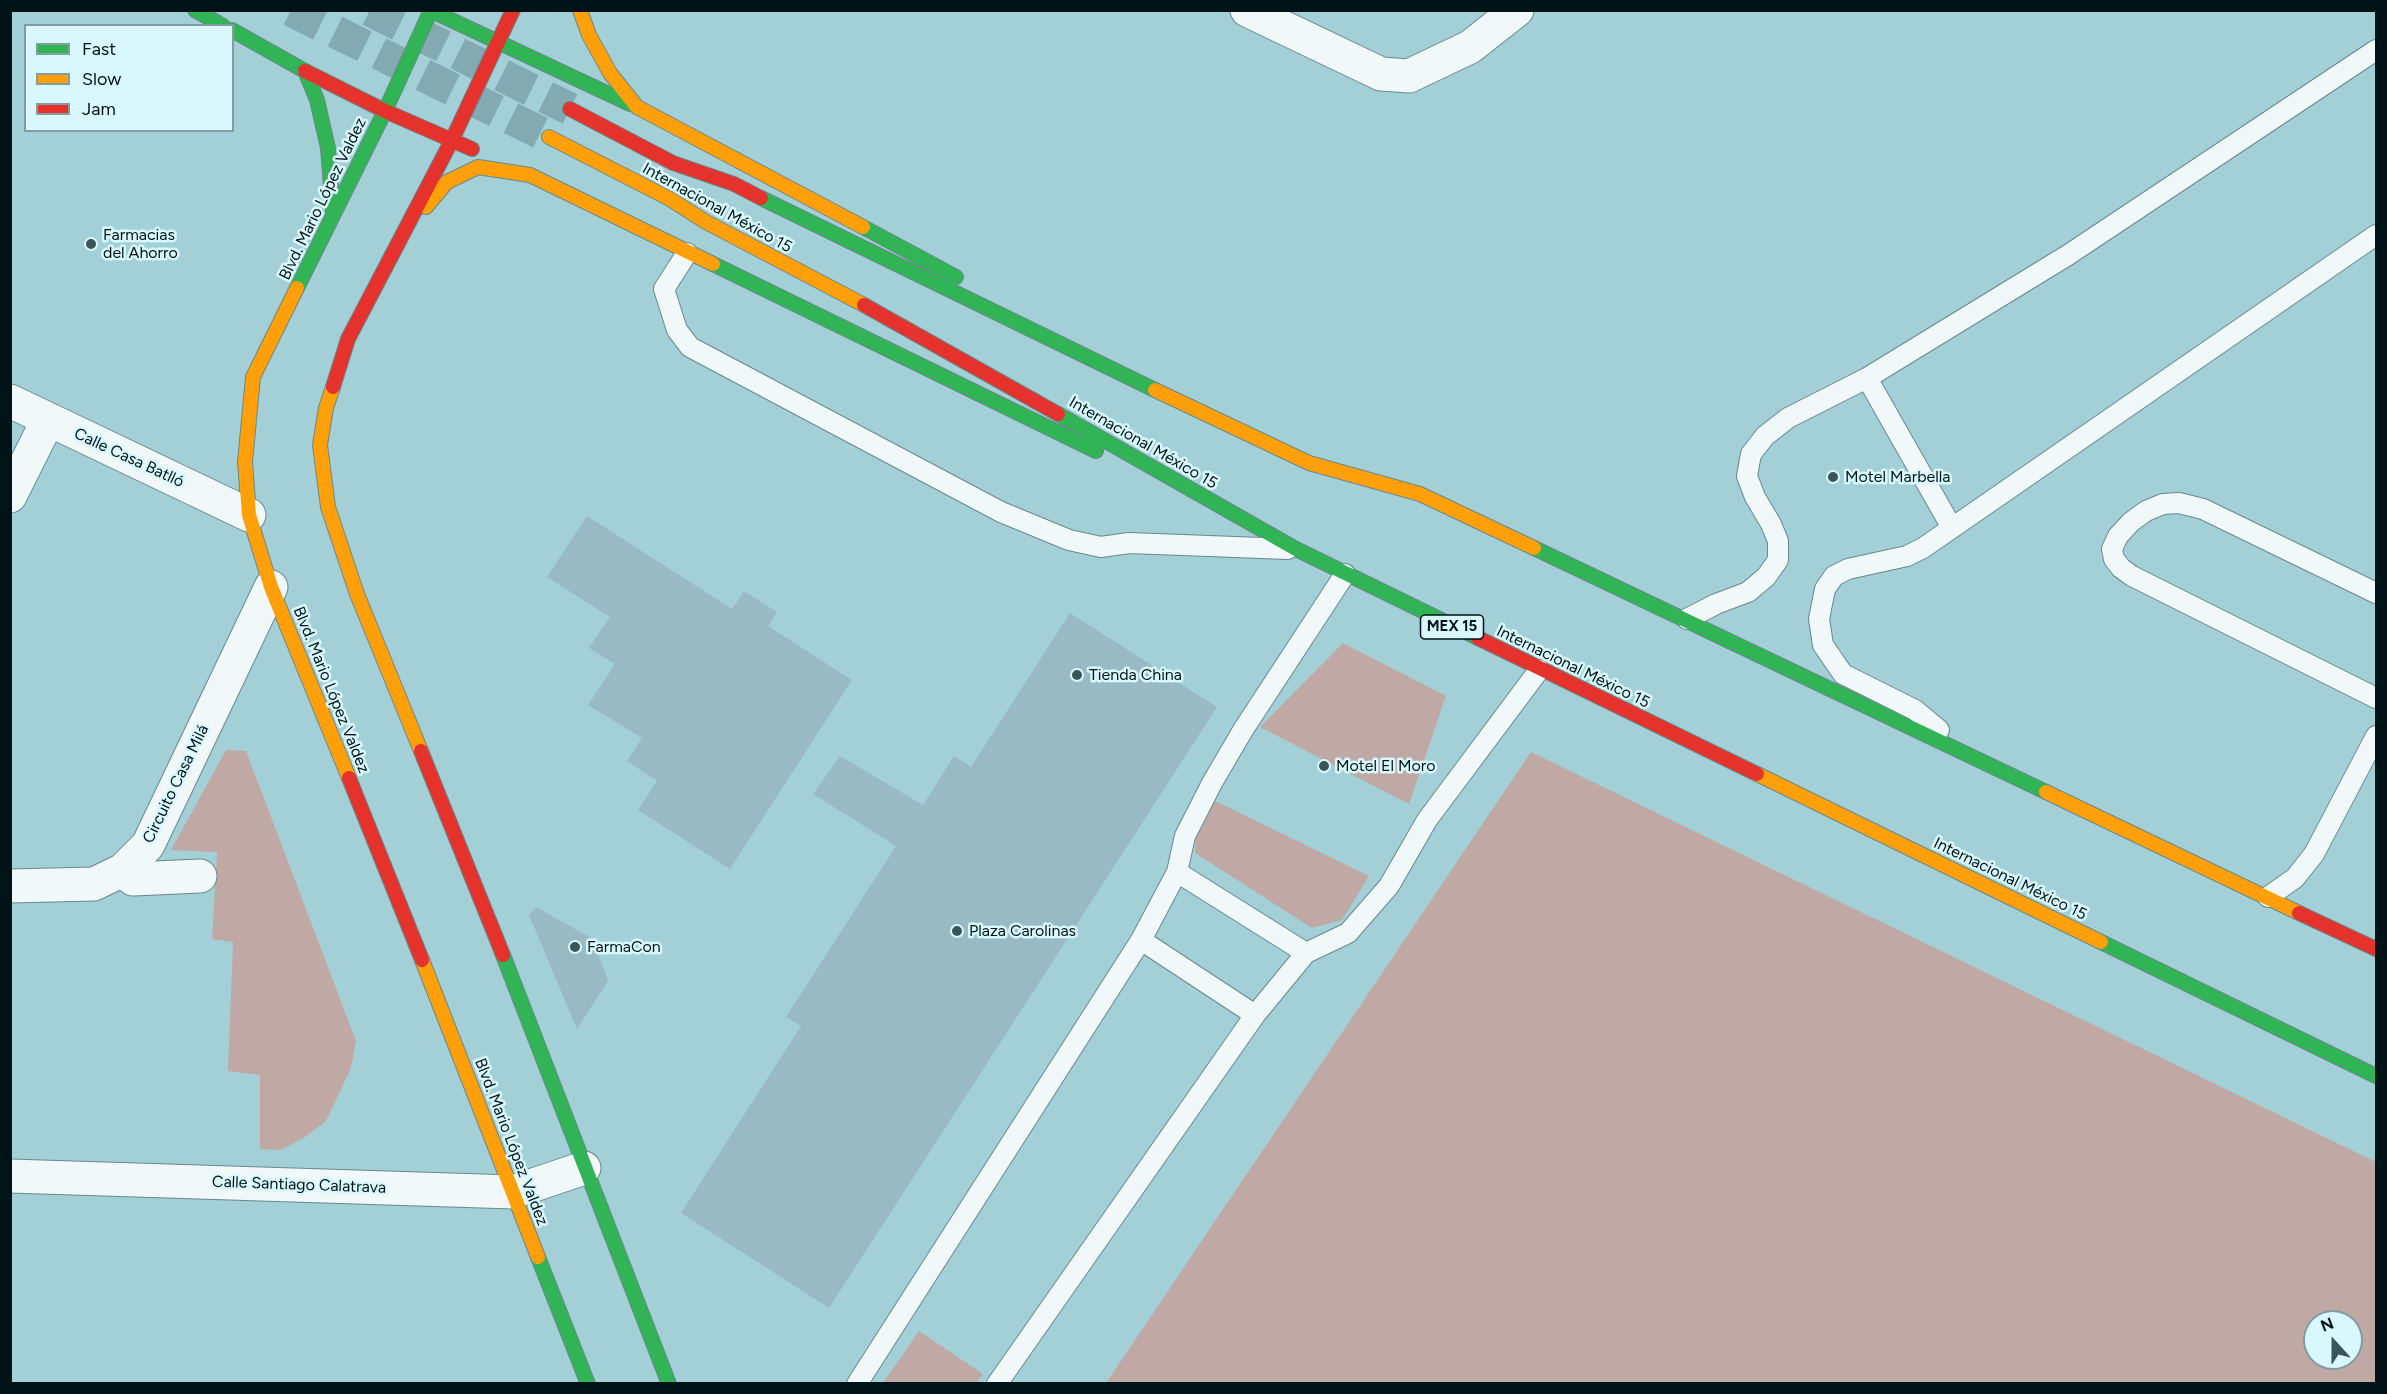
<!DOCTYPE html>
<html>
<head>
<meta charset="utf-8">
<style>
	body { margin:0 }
	#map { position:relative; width:2387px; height:1394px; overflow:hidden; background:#a3d0d6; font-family:Figtree,sans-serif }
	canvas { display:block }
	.frame { position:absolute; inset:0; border:12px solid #001316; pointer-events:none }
	.legend { position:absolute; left:24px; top:24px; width:210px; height:108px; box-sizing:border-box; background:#d9f8fd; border:2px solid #829ca1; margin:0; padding:8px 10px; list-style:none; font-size:18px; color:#001316 }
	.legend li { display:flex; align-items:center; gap:12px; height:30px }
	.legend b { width:30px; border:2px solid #829ca1 }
	.north { position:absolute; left:2303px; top:1310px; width:60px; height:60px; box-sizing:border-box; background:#d9f8fd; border:2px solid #829ca1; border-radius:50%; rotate:339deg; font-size:16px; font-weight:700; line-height:24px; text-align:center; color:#001316 }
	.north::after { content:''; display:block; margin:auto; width:21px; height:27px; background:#395559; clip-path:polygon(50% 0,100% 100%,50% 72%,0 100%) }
</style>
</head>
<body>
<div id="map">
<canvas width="2387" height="1394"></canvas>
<div class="frame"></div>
<ul class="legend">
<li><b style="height:8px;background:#30b455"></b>Fast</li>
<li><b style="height:8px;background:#ff9f0a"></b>Slow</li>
<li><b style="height:8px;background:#e5322d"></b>Jam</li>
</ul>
<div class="north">N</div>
</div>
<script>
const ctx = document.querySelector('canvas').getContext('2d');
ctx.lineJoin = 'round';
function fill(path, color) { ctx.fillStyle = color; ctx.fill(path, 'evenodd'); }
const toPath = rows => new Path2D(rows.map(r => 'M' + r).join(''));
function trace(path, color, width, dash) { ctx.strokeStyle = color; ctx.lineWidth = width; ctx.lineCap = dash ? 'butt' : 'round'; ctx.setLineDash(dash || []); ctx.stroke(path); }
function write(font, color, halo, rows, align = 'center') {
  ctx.font = font + ' Figtree,sans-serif'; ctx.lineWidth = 5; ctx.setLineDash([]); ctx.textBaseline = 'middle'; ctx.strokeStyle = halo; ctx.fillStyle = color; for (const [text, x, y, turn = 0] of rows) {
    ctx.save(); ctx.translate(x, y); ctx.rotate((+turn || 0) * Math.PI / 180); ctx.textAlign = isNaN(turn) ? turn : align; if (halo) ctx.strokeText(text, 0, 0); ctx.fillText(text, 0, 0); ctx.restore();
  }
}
fill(toPath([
	[1343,643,1446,696,1409,804,1260,727],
	[226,750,246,751,356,1041,351,1068,326,1121,305,1137,281,1150,260,1149,260,1075,228,1071,233,942,212,939,217,852,171,850],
	[1531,752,2376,1162,2376,1383,1106,1383],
	[2315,1322,2351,1322,2351,1358,2315,1358],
	[1215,801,1369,876,1342,920,1312,928,1195,853,1196,833],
	[919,1331,983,1374,976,1383,883,1383]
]), '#c0a8a5');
fill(toPath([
	[587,516,732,609,744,591,777,612,768,626,852,680,730,869,638,810,657,781,627,761,642,738,588,705,615,664,589,648,610,617,547,577],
	[1070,613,1217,707,829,1308,681,1213,801,1026,786,1017,896,846,813,794,840,756,923,805,954,756,971,767],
	[536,907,593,939,608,981,577,1029,529,915]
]), '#99bac3');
trace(toPath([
	[291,10,549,137],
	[370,10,570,109]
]), '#82aab0', 33, [33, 16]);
const lane = toPath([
	[687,253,664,289,677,330,690,347,1001,512,1069,540,1101,547,1129,543,1288,549],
	[1867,378,1952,528],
	[2376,593,2203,509,2179,503,2163,504,2146,511,2131,522,2118,536,2112,549,2114,559,2121,568,2132,576,2376,698],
	[1687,619,1716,604,1748,592,1766,577,1778,560,1778,541,1771,524,1755,497,1747,476,1751,454,1765,436,1788,418,1867,378,2068,255,2376,50],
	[1939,730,1915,710,1843,674,1823,645,1819,619,1825,589,1834,576,1848,569,1907,556,1923,548,2376,235],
	[1177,872,1306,953],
	[2268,897,2295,878,2314,854,2376,736],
	[1141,940,1255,1015],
	[857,1384,1141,940,1177,872,1185,836,1212,783,1243,730,1345,574],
	[997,1384,1255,1015,1306,953,1348,933,1389,886,1427,820,1539,670]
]);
const street = toPath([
	[1247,10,1381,74,1409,76,1470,47,1517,10],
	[10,401,249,515],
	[10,496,48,420],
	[123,870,133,879,200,876],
	[10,886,94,884,123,870,148,845,271,587],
	[10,1176,513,1192,584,1168]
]);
const fast = toPath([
	[195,10,223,26],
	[430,10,630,104],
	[232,30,305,71,317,100,328,148,333,213],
	[761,198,1155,390],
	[863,227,956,277],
	[713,264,1096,451],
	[297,288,385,111,431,10],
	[1058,414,1296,549,1478,638],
	[1534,548,2046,792],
	[2101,942,2376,1076],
	[503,955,669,1384],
	[538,1257,588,1384]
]);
const slow = toPath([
	[580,10,589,35,610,73,637,107,863,227],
	[549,137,670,199,706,222,864,305],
	[426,207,447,182,478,167,530,175,713,264],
	[297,288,253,377,245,462,249,515,271,587,349,778],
	[333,387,326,408,320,445,328,507,357,594,421,751],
	[1155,390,1309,463,1420,494,1534,548],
	[1757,774,2101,942],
	[2046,792,2299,913],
	[422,960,538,1257]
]);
const jam = toPath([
	[305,71,385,111,472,149],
	[570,109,673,163,734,184,761,198],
	[864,305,1058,414],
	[333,387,348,339,452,140,513,10],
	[1478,638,1757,774],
	[421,751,503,955],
	[349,778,422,960],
	[2299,913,2376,949]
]);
trace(lane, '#68898d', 22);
trace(street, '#68898d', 35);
trace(fast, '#68898d', 16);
trace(slow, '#68898d', 16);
trace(jam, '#68898d', 16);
trace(lane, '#f1f8f9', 20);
trace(street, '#f1f8f9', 33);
trace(fast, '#30b455', 14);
trace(slow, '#ff9f0a', 14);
trace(jam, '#e5322d', 14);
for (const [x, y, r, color] of [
	[91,244,6,"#395559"],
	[1833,477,6,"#395559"],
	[1077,675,6,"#395559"],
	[1324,766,6,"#395559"],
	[957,931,6,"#395559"],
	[575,947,6,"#395559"]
]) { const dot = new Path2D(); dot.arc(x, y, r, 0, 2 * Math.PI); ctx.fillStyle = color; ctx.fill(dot); trace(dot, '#d9f8fd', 2); }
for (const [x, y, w] of [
	[1452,627,63]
]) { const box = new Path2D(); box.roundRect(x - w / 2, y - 12, w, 24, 4.5); ctx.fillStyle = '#d9f8fd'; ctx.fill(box); trace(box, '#001316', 1.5); }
write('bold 15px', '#001316', null, [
	["MEX 15",1452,627]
]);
write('16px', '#001316', '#d9f8fd', [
	["Blvd. Mario López Valdez",323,199,-64],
	["Internacional México 15",717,208,29],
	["Internacional México 15",1143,443,30],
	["Calle Casa Batlló",129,458,25],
	["Internacional México 15",1573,667,26],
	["Blvd. Mario López Valdez",331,690,68],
	["Circuito Casa Milá",176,784,-64],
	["Internacional México 15",2010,879,26],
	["Blvd. Mario López Valdez",511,1142,69],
	["Calle Santiago Calatrava",299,1185,2]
]);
write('16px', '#001316', '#d9f8fd', [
	["Farmacias",103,235],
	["del Ahorro",103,253],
	["Motel Marbella",1845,477],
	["Tienda China",1089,675],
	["Motel El Moro",1336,766],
	["Plaza Carolinas",969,931],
	["FarmaCon",587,947]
], 'left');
</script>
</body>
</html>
